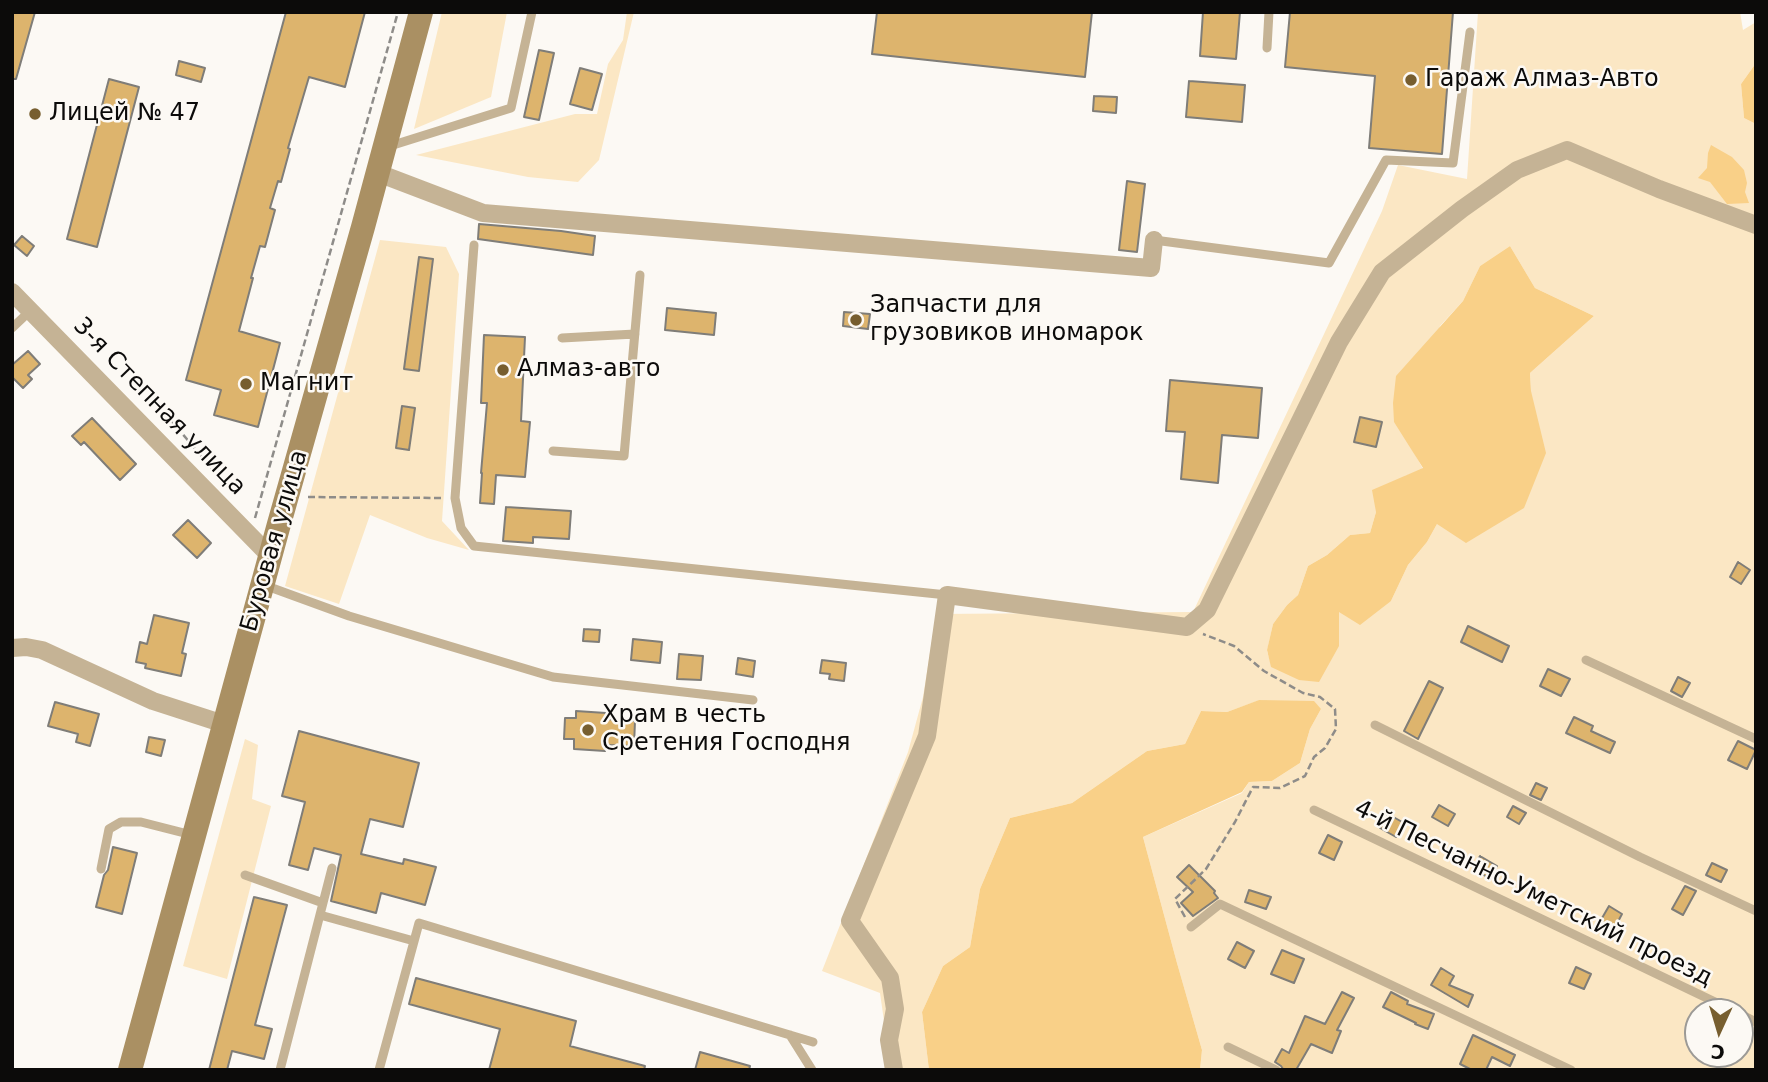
<!DOCTYPE html>
<html>
<head>
<meta charset="utf-8">
<style>
	body { margin:0 }
	#map { position:relative; width:1768px; height:1082px; overflow:hidden; background:#fcf9f4; font-family:"DejaVu Sans",sans-serif }
	canvas { display:block }
	.frame { position:absolute; inset:0; border:14px solid #0c0b0a; pointer-events:none }
	.north { position:absolute; left:1684px; top:998px; width:70px; height:70px; box-sizing:border-box; background:#fcf9f4; border:2px solid #9c9a96; border-radius:50%; rotate:184deg; font-size:19px; font-weight:700; line-height:28px; text-align:center; color:#0c0b0a }
	.north::after { content:''; display:block; margin:auto; width:24px; height:32px; background:#775e2f; clip-path:polygon(50% 0,100% 100%,50% 72%,0 100%) }
</style>
</head>
<body>
<div id="map">
<canvas width="1768" height="1082"></canvas>
<div class="frame"></div>
<div class="north">С</div>
</div>
<script>
const ctx = document.querySelector('canvas').getContext('2d');
ctx.lineJoin = 'round';
function fill(path, color) { ctx.fillStyle = color; ctx.fill(path, 'evenodd'); }
const toPath = rows => new Path2D(rows.map(r => 'M' + r).join(''));
function trace(path, color, width, dash) { ctx.strokeStyle = color; ctx.lineWidth = width; ctx.lineCap = dash ? 'butt' : 'round'; ctx.setLineDash(dash || []); ctx.stroke(path); }
function write(font, color, halo, rows, align = 'center') {
  ctx.font = font + ' "DejaVu Sans",sans-serif'; ctx.lineWidth = 5; ctx.setLineDash([]); ctx.textBaseline = 'middle'; ctx.strokeStyle = halo; ctx.fillStyle = color; for (const [text, x, y, turn = 0] of rows) {
    ctx.save(); ctx.translate(x, y); ctx.rotate((+turn || 0) * Math.PI / 180); ctx.textAlign = isNaN(turn) ? turn : align; if (halo) ctx.strokeText(text, 0, 0); ctx.fillText(text, 0, 0); ctx.restore();
  }
}
fill(toPath([
	[442,12,507,12,491,97,414,129],
	[627,12,634,12,599,160,578,182,528,177,416,155,575,114,597,114,608,64,623,40],
	[1478,12,1740,12,1743,30,1756,22,1756,63,1741,84,1744,118,1756,124,1756,1070,1200,1070,1202,1050,1177,963,1143,837,1242,793,1249,782,1272,781,1300,763,1310,729,1321,709,1260,700,1227,712,1201,711,1185,744,1147,751,1072,803,1010,818,980,889,970,947,943,966,922,1012,929,1070,891,1070,880,993,822,971,908,752,923,697,936,614,1193,612,1382,211,1398,165,1467,179],
	[1510,246,1535,288,1594,316,1530,373,1531,391,1437,524,1427,542,1408,565,1391,601,1339,611,1272,667,1267,651,1273,624,1287,605,1298,595,1308,566,1327,555,1350,535,1370,533,1376,512,1405,476,1423,469,1412,449,1440,326,1463,301,1480,266],
	[1698,1012,1740,1012,1740,1054,1698,1054],
	[380,240,446,247,459,274,442,521,469,550,427,538,370,515,339,604,285,586],
	[245,739,258,745,252,799,271,806,227,979,183,966]
]), '#fbe7c4');
fill(toPath([
	[1756,63,1756,124,1744,118,1741,84],
	[1711,145,1732,157,1744,170,1747,183,1745,192,1749,203,1727,204,1710,182,1698,178,1707,168,1708,153],
	[1510,246,1535,288,1594,316,1530,373,1531,391,1546,453,1524,508,1466,543,1437,524,1427,542,1408,565,1391,601,1360,625,1339,612,1339,646,1319,682,1299,680,1271,667,1267,650,1273,624,1287,605,1298,595,1308,566,1327,555,1350,535,1370,533,1376,512,1372,490,1423,468,1394,422,1393,403,1396,376,1463,301,1480,266],
	[1259,700,1314,701,1321,709,1310,729,1300,763,1272,781,1249,782,1242,792,1143,837,1177,963,1202,1050,1200,1070,929,1070,922,1012,943,966,970,947,980,889,1010,818,1072,803,1147,751,1185,744,1201,711,1227,712]
]), '#f9d088');
const building = toPath([
	[12,12,35,12,16,79,12,79,12,12],
	[286,12,365,12,345,87,309,77,288,148,290,149,281,182,278,181,270,208,275,210,265,247,260,246,251,278,253,278,239,331,280,343,258,427,214,415,221,390,186,380,286,12],
	[877,12,1092,12,1085,77,872,54,877,12],
	[1203,12,1240,12,1236,59,1200,56,1203,12],
	[1290,12,1453,12,1442,154,1369,148,1375,76,1285,67,1290,12],
	[539,50,554,53,539,120,524,117,539,50],
	[179,61,205,68,201,82,176,75,179,61],
	[580,68,602,74,592,110,570,104,580,68],
	[109,79,139,87,97,247,67,239,109,79],
	[1189,81,1245,85,1242,122,1186,117,1189,81],
	[1094,96,1117,97,1116,113,1093,111,1094,96],
	[1127,181,1145,184,1137,252,1119,250,1127,181],
	[479,224,561,231,595,236,593,255,478,239,479,224],
	[22,236,34,246,27,256,14,245,22,236],
	[419,257,433,259,419,371,404,369,419,257],
	[667,308,716,313,714,335,665,330,667,308],
	[844,312,870,314,868,329,843,326,844,312],
	[484,335,525,337,521,421,530,422,525,477,496,475,494,504,480,503,482,473,481,473,487,403,481,403,484,335],
	[28,351,40,364,28,375,32,379,23,388,12,377,12,365,28,351],
	[1170,380,1262,388,1258,438,1222,435,1218,483,1181,479,1185,432,1166,431,1170,380],
	[402,406,415,408,409,450,396,448,402,406],
	[1360,417,1382,422,1376,447,1354,442,1360,417],
	[92,418,136,464,120,480,84,442,81,445,72,436,92,418],
	[506,507,571,511,569,539,533,537,533,543,503,541,506,507],
	[188,520,211,543,197,558,173,535,188,520],
	[1738,562,1750,570,1741,584,1730,577,1738,562],
	[154,615,189,623,182,653,186,654,181,676,145,668,146,664,136,662,140,642,147,644,154,615],
	[1468,626,1509,646,1502,662,1461,642,1468,626],
	[584,629,600,630,599,642,583,641,584,629],
	[633,639,662,642,660,663,631,660,633,639],
	[679,654,703,656,701,680,677,679,679,654],
	[738,658,755,661,753,677,736,674,738,658],
	[822,660,846,663,844,681,829,679,830,674,820,673,822,660],
	[1548,669,1570,679,1561,696,1540,686,1548,669],
	[1678,677,1690,683,1682,697,1671,691,1678,677],
	[1429,681,1443,688,1418,739,1404,731,1429,681],
	[55,702,99,714,90,746,76,742,78,734,48,726,55,702],
	[576,711,606,713,606,719,635,721,634,746,606,745,605,751,574,749,574,739,564,739,565,718,576,718,576,711],
	[1574,717,1593,726,1591,731,1615,742,1610,753,1566,733,1574,717],
	[299,731,419,763,403,827,370,819,361,854,403,864,404,859,436,867,425,905,381,893,376,913,331,901,341,855,314,848,308,870,289,865,305,802,282,796,299,731],
	[149,737,165,740,161,756,146,752,149,737],
	[1738,741,1756,750,1747,769,1728,760,1738,741],
	[1536,783,1547,788,1541,800,1530,795,1536,783],
	[1439,805,1455,814,1448,826,1432,817,1439,805],
	[1513,806,1526,813,1519,824,1507,817,1513,806],
	[1388,814,1404,823,1396,837,1380,828,1388,814],
	[1328,835,1342,842,1334,860,1319,853,1328,835],
	[113,847,137,853,122,914,96,907,104,875,108,870,113,847],
	[1480,856,1497,866,1489,878,1473,869,1480,856],
	[1712,863,1727,870,1721,882,1706,875,1712,863],
	[1189,865,1215,891,1214,893,1218,898,1193,916,1181,903,1193,892,1177,877,1189,865],
	[1685,886,1696,891,1683,915,1672,909,1685,886],
	[1249,890,1271,897,1266,909,1245,902,1249,890],
	[254,897,287,905,255,1025,272,1029,264,1059,232,1051,227,1070,209,1070,254,897],
	[1609,906,1622,914,1612,933,1598,925,1609,906],
	[1237,942,1254,951,1245,968,1228,959,1237,942],
	[1282,950,1304,959,1294,983,1271,974,1282,950],
	[1576,967,1591,974,1584,989,1569,983,1576,967],
	[1441,968,1454,976,1449,985,1473,995,1468,1007,1431,985,1441,968],
	[416,978,576,1021,570,1046,645,1066,644,1070,489,1070,500,1029,409,1004,416,978],
	[1342,992,1354,998,1337,1030,1341,1031,1332,1053,1311,1044,1296,1070,1283,1069,1281,1066,1275,1062,1282,1049,1289,1053,1305,1016,1325,1024,1342,992],
	[1391,992,1408,1001,1407,1004,1434,1014,1428,1029,1415,1024,1416,1023,1383,1007,1391,992],
	[1473,1035,1515,1055,1510,1066,1492,1057,1486,1070,1472,1070,1460,1064,1473,1035],
	[700,1052,750,1066,749,1070,695,1070,700,1052]
]);
fill(building, '#ddb46d');
trace(building, '#7f7d78', 2);
trace(toPath([
	[156,403,233,493],
	[308,497,442,498],
	[255,518,398,12],
	[1185,917,1175,899,1206,869,1235,822,1253,787,1280,788,1305,776,1314,757,1325,748,1336,729,1335,709,1320,697,1303,693,1264,671,1234,646,1203,634]
]), '#8e8c89', 2.5, [7, 3.5]);
trace(toPath([
	[1267,48,1269,12],
	[390,146,511,108,532,12],
	[1154,240,1329,263,1386,160,1453,163,1470,32],
	[474,245,455,498,461,528,474,546,947,595],
	[12,328,30,311],
	[562,338,635,334],
	[553,451,624,456,640,275],
	[264,585,349,616,553,677,753,700],
	[1586,660,1756,739],
	[1375,725,1640,857,1756,911],
	[1314,810,1736,1012],
	[101,869,109,829,121,822,141,822,192,835],
	[245,875,323,903],
	[320,915,414,941],
	[1191,927,1220,904,1571,1070],
	[1740,1014,1756,1022],
	[790,1035,812,1070],
	[1228,1047,1276,1070],
	[280,1070,332,868],
	[379,1070,419,923,813,1042]
]), '#c5b395', 9);
trace(toPath([
	[378,173,483,213,1151,268,1154,240],
	[12,292,270,556],
	[12,648,26,647,42,650,153,701,224,724],
	[894,1070,889,1040,895,1009,890,978,850,921,927,736,947,595,1187,627,1207,610,1339,342,1382,272,1462,209,1517,170,1567,150,1659,189,1756,225]
]), '#c5b395', 18);
trace(toPath([
	[130,1070,279,524,363,227,421,12]
]), '#aa9063', 24);
for (const [x, y, r, color] of [
	[1411,80,7,"#775e2f"],
	[35,114,7,"#775e2f"],
	[856,320,7,"#775e2f"],
	[503,370,7,"#775e2f"],
	[246,384,7,"#775e2f"],
	[588,730,7,"#775e2f"]
]) { const dot = new Path2D(); dot.arc(x, y, r, 0, 2 * Math.PI); ctx.fillStyle = color; ctx.fill(dot); trace(dot, '#fcf9f4', 2.5); }
write('24px', '#0c0b0a', '#fcf9f4', [
	["Гараж Алмаз-Авто",1425,80],
	["Лицей № 47",49,114],
	["Запчасти для",870,306],
	["грузовиков иномарок",870,334],
	["Алмаз-авто",517,370],
	["Магнит",260,384],
	["Храм в честь",602,716],
	["Сретения Господня",602,744]
], 'left');
write('24px', '#0c0b0a', '#fcf9f4', [
	["3-я Степная улица",159,407,46],
	["Буровая улица",275,541,-74],
	["4-й Песчанно-Уметский проезд",1533,894,26]
]);
</script>
</body>
</html>
